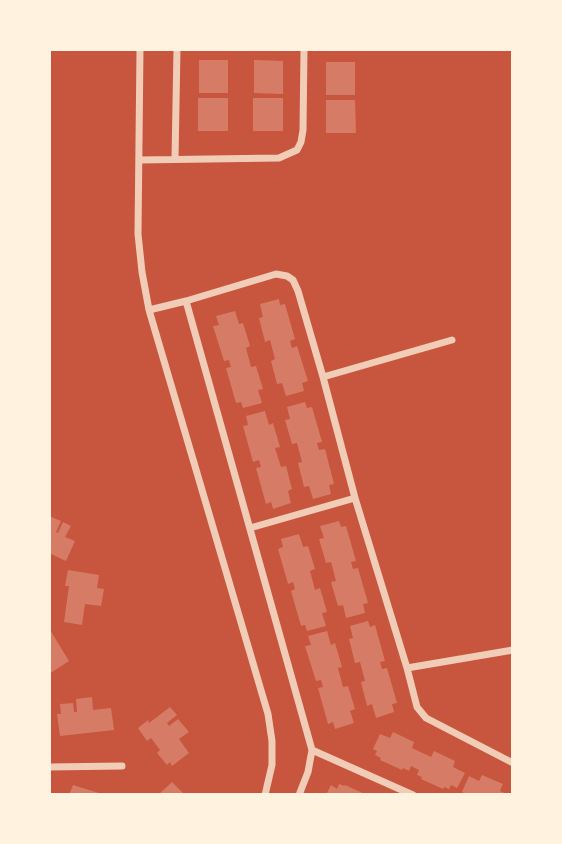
<!DOCTYPE html>
<html>
<head>
<meta charset="utf-8">
<style>
	body { margin:0 }
	#map { position:relative; width:562px; height:844px; overflow:hidden; background:#c8553d; font-family:Quicksand,sans-serif }
	canvas { display:block }
	.frame { position:absolute; inset:0; border:51px solid #fff3e0; pointer-events:none }
</style>
</head>
<body>
<div id="map">
<canvas width="562" height="844"></canvas>
<div class="frame"></div>
</div>
<script>
const ctx = document.querySelector('canvas').getContext('2d');
ctx.lineJoin = 'round';
function fill(path, color) { ctx.fillStyle = color; ctx.fill(path, 'evenodd'); }
const toPath = rows => new Path2D(rows.map(r => 'M' + r).join(''));
function trace(path, color, width, dash) { ctx.strokeStyle = color; ctx.lineWidth = width; ctx.lineCap = dash ? 'butt' : 'round'; ctx.setLineDash(dash || []); ctx.stroke(path); }
fill(toPath([
	[199,60,228,60,228,93,199,93],
	[254,60,283,61,283,94,254,93],
	[326,62,355,62,355,95,326,95],
	[198,98,228,98,228,131,198,131],
	[253,98,283,98,283,131,253,131],
	[326,100,355,100,356,133,326,133],
	[279,299,280,305,285,304,295,339,290,341,292,348,297,346,308,381,302,383,304,391,286,396,282,383,277,384,271,361,275,359,270,340,265,342,259,318,263,317,260,304],
	[235,311,239,324,243,323,250,346,246,348,251,367,256,366,263,389,258,390,262,403,243,408,241,402,236,403,226,368,231,367,229,360,224,361,213,326,219,325,216,316],
	[305,402,307,408,312,407,322,442,317,443,319,450,325,449,334,484,329,485,331,494,313,499,309,486,304,487,298,463,302,462,297,443,292,444,285,420,290,419,287,407],
	[265,411,269,425,273,423,280,447,275,448,281,467,286,466,292,489,288,491,291,503,273,509,271,502,266,504,256,468,261,467,259,460,253,462,243,426,248,425,246,416],
	[49,516,61,521,56,532,58,533,63,522,71,526,65,537,75,541,66,561,49,553],
	[339,521,341,527,346,526,356,561,351,562,353,569,358,568,368,603,363,604,365,613,346,618,343,605,338,606,331,582,336,581,331,562,326,563,319,539,324,538,320,526],
	[299,534,303,547,308,546,315,569,310,571,315,590,320,588,327,612,322,613,326,626,307,631,305,625,301,626,291,591,295,589,293,582,288,584,278,549,283,547,281,539],
	[68,570,99,575,97,588,104,589,101,606,85,604,82,625,64,622,69,586,65,586],
	[368,621,370,627,375,625,385,661,380,662,382,669,387,668,397,703,392,704,394,712,376,718,372,704,367,706,361,682,365,681,360,662,355,663,349,639,353,638,350,626],
	[49,628,69,661,49,674],
	[327,631,331,645,335,643,342,667,338,668,343,687,348,686,355,709,350,711,354,723,335,729,333,722,328,724,318,688,323,687,321,680,316,681,305,646,311,645,308,636],
	[92,697,93,710,111,708,114,730,60,736,57,714,61,714,60,704,73,703,74,712,77,712,76,699],
	[170,707,177,715,167,723,169,726,178,719,189,732,179,739,189,753,172,766,170,762,167,765,157,753,160,750,151,738,147,741,138,728,148,720,149,723],
	[393,732,414,742,412,748,431,757,434,751,455,761,453,767,465,773,457,788,451,785,449,789,444,787,443,789,421,779,422,777,417,775,419,770,411,766,409,771,403,768,402,770,380,760,381,758,375,755,377,751,373,749,380,734,390,738],
	[482,775,503,784,500,791,509,795,466,795,466,794,462,792,469,776,479,781],
	[172,782,185,795,158,795],
	[339,784,345,786,345,785,367,795,326,795,331,785,337,789],
	[73,785,102,794,102,795,69,795]
]), '#d67c66');
trace(toPath([
	[140,49,138,234,142,272,149,310,268,714,272,741,272,765,265,795],
	[175,159,177,49],
	[139,160,279,158,297,150,301,142,303,130,304,49],
	[186,301,312,750,308,772,299,795],
	[149,310,186,301,276,274,287,276,293,280,298,291,323,377,355,498,407,668,417,707,426,718,513,763],
	[323,377,452,340],
	[250,528,355,498],
	[407,668,513,650],
	[312,750,413,795],
	[49,767,122,766]
]), '#f1ccb7', 7);
</script>
</body>
</html>
